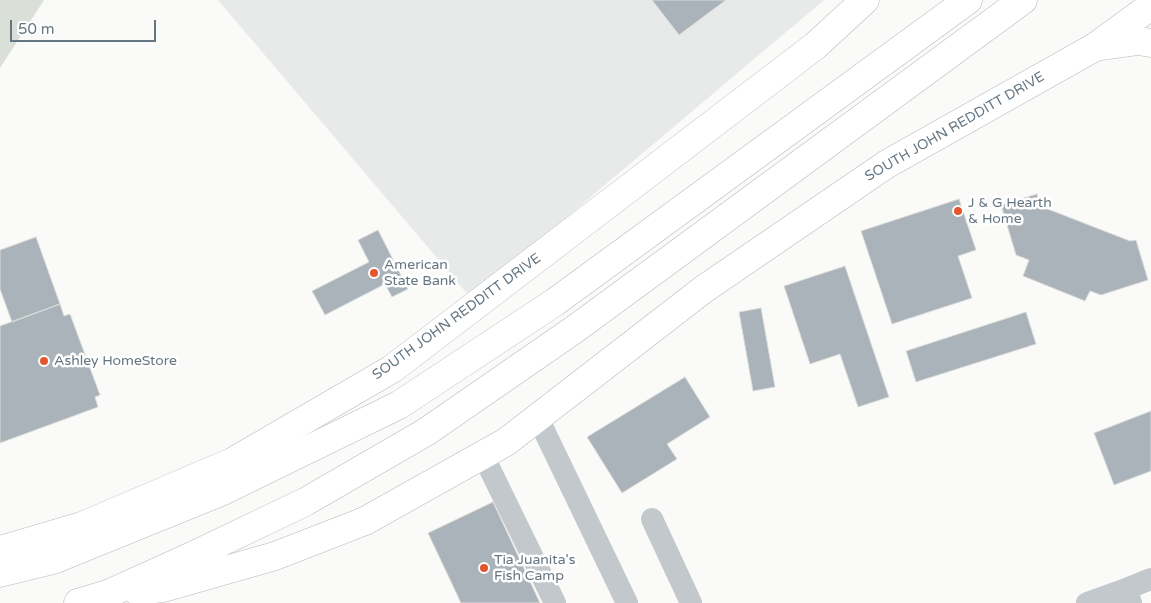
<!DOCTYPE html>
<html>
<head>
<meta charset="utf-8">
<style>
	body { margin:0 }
	#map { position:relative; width:1151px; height:603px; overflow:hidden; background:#fafaf8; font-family:"Varela Round",sans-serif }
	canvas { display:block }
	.scale { position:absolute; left:10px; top:20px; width:146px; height:22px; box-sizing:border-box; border:2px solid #657683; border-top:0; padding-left:6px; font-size:15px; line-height:18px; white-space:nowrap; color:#657683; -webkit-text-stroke:4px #fff; paint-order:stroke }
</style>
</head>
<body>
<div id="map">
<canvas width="1151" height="603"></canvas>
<div class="scale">50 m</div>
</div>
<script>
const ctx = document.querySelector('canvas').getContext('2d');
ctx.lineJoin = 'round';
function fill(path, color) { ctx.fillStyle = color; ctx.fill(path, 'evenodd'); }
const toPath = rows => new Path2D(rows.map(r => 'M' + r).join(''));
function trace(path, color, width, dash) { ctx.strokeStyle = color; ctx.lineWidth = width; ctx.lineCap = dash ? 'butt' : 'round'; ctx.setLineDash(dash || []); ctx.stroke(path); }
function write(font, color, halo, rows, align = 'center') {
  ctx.font = font + ' "Varela Round",sans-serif'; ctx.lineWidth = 5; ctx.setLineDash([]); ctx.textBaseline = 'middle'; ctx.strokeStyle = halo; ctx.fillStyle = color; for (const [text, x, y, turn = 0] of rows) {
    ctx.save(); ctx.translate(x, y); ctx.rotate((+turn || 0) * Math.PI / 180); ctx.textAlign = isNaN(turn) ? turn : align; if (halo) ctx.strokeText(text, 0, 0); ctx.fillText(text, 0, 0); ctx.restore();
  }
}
fill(toPath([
	[218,0,824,0,471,298]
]), '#e8e9e9');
fill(toPath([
	[0,0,44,0,0,68]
]), '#dadfd7');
const building = toPath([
	[652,0,726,0,679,35,652,0],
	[1037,194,1040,206,1130,241,1136,240,1148,280,1101,295,1090,291,1085,301,1023,276,1029,260,1016,255,1001,205,1037,194],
	[959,199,976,250,958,256,972,298,892,324,861,231,959,199],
	[378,230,408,289,392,297,385,284,325,315,312,291,369,262,358,240,378,230],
	[36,237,60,304,12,322,0,289,0,250,36,237],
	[845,266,889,397,858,407,840,354,810,364,784,286,845,266],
	[60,304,64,316,70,314,100,395,95,397,98,407,0,443,0,326,60,304],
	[761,308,775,387,753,391,739,312,761,308],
	[1026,312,1036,344,916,382,906,351,1026,312],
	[685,377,710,417,667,444,677,459,622,493,587,437,685,377],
	[1151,411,1151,471,1114,485,1094,433,1151,411],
	[493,502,540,603,461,603,428,533,493,502]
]);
fill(building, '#aab3b9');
trace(building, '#dcdcda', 1);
const major = toPath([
	[365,521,506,442,704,289,887,164,1095,47,1151,6],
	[0,550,82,526,232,462,392,369,815,46,865,0]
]);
const highway = toPath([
	[1095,47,1138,41,1151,43],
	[0,573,53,560,223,491,399,405,555,302,968,0],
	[137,591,163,588,275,556,365,521],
	[78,603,108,594,192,556,305,502,426,432,575,329,1023,0]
]);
trace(major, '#b5babe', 29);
trace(highway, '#b4b9bd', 29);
trace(toPath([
	[538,418,627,603],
	[483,455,555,603],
	[652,519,691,603],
	[1087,603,1126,589],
	[1131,603,1126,589,1151,579]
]), '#c3c8cc', 22);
trace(major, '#fff', 28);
trace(highway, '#fff', 28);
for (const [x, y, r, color] of [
	[958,211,5,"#e4572e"],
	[374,273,5,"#e4572e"],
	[44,361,5,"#e4572e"],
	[484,568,5,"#e4572e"]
]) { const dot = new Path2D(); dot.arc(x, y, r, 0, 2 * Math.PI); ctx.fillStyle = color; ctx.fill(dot); trace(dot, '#fff', 2); }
write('14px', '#657683', '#fff', [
	["SOUTH JOHN REDDITT DRIVE",955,127,-30],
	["SOUTH JOHN REDDITT DRIVE",457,317,-36]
]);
write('14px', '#657683', '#fff', [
	["J & G Hearth",968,203],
	["& Home",968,219],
	["American",384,265],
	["State Bank",384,281],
	["Ashley HomeStore",54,361],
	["Tia Juanita's",494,560],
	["Fish Camp",494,576]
], 'left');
</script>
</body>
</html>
